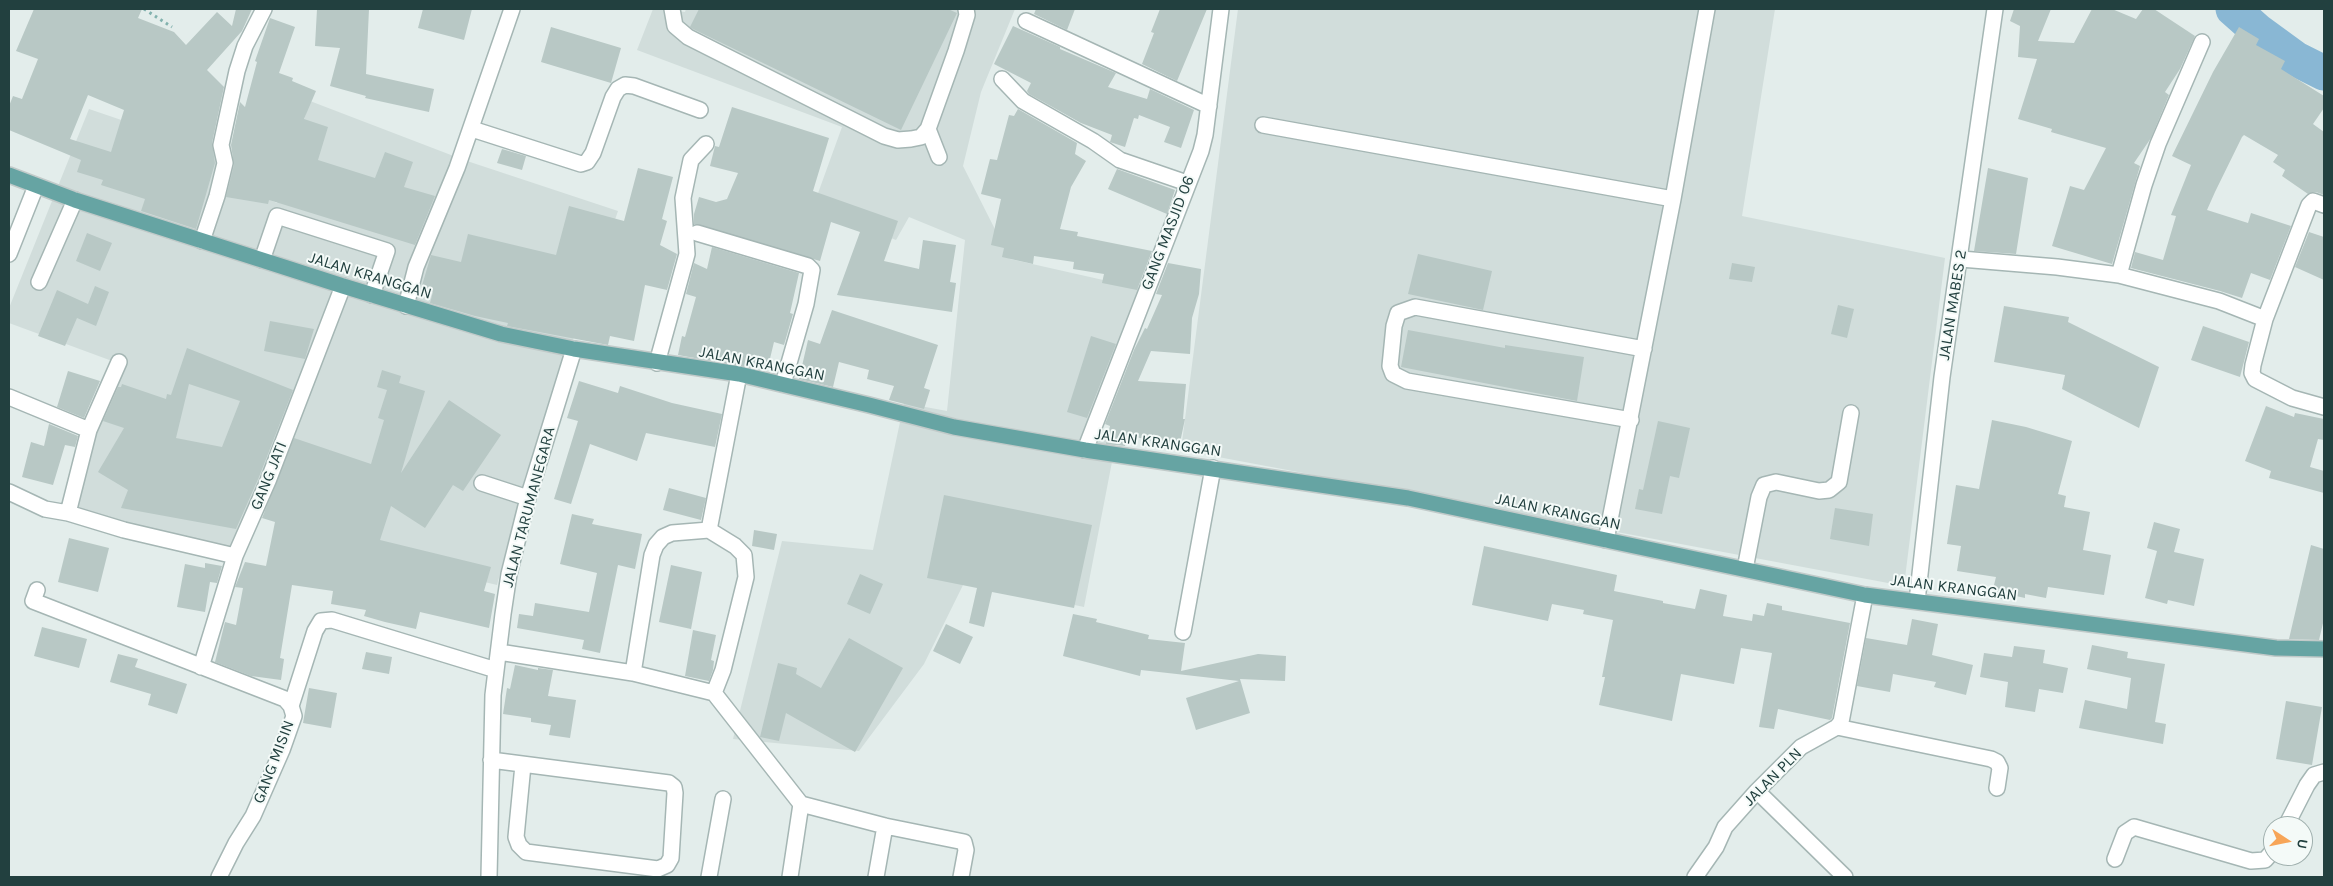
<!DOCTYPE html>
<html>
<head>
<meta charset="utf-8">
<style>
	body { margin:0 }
	#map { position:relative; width:2333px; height:886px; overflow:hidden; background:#e3edeb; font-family:Karla,sans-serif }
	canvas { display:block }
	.frame { position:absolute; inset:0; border:10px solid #22403f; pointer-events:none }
	.north { position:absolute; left:2263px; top:816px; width:50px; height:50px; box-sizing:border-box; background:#f4faf8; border:1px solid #a0b0ae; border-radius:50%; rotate:101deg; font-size:14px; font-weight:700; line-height:20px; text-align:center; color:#22403f }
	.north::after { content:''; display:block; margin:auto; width:18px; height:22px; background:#f7a558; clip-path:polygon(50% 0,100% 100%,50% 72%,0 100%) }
</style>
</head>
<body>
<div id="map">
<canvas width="2333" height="886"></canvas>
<div class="frame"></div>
<div class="north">U</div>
</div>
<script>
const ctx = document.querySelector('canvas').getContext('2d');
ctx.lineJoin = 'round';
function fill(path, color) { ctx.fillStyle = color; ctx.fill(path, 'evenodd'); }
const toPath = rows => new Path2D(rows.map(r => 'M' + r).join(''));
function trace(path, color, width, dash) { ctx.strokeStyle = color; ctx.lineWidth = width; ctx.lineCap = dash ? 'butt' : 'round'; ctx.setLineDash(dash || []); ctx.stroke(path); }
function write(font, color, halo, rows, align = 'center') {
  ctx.font = font + ' Karla,sans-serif'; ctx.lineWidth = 4; ctx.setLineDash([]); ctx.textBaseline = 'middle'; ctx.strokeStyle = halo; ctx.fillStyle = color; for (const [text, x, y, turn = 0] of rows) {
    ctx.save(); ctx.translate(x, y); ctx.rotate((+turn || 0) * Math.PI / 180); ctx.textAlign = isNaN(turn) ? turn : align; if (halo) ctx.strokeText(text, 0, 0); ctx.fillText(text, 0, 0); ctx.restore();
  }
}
fill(toPath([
	[653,9,685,12,686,9,1015,9,981,92,963,166,1010,259,1152,291,1093,438,1116,441,1084,607,965,581,924,664,859,751,733,739,782,541,873,550,904,403,947,411,965,240,909,217,896,240,813,207,842,127,637,50],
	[1238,9,1775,9,1742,216,1945,258,1904,586,1181,450],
	[310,101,464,160,618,211,525,477,497,585,374,555,255,508,240,551,64,513,123,365,9,323,9,308,89,109,236,159,231,183,277,203]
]), '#d1dddb');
trace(toPath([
	[2233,9,2259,32,2296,59,2324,73]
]), '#89b7d4', 35);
fill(toPath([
	[34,9,142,9,138,18,174,32,186,45,217,12,232,26,236,9,252,9,242,31,207,70,224,87,212,143,215,163,196,229,141,211,145,199,101,185,103,180,77,172,81,160,9,130,9,106,13,96,22,99,38,59,16,51],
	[88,95,124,110,111,152,70,139],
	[317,9,369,9,366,74,434,89,429,112,365,98,366,96,330,86,340,48,315,46],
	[423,9,472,9,464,40,418,28],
	[699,9,948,9,957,13,901,130,693,29,690,27],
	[1036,9,1075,9,1067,30,1034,14],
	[1160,9,1207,9,1177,81,1142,64,1154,33,1151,32],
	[2014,9,2051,9,2038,41,2074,43,2092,9,2112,9,2136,19,2143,9,2154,9,2195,36,2180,69,2165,92,2169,95,2151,138,2134,163,2140,166,2112,264,2052,246,2070,186,2084,190,2106,148,2051,132,2052,129,2018,119,2037,59,2018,57,2020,26,2010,21],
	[270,18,295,27,279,73,293,78,292,81,316,91,304,119,328,127,318,160,375,178,385,152,413,162,404,187,435,196,415,245,269,200,268,204,226,197,234,165,231,145,240,102,245,107,257,62,255,61],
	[1013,26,1060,47,1060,49,1116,73,1108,87,1147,99,1150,89,1194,110,1181,148,1164,142,1170,127,1139,115,1138,119,1134,118,1125,147,1110,142,1112,135,1081,123,1029,94,1027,91,1031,83,994,64],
	[551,27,621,48,611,83,541,62],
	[2239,27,2259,39,2256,45,2285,61,2281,69,2324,96,2324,108,2313,124,2324,132,2324,195,2316,192,2308,194,2282,176,2285,170,2273,162,2278,155,2244,135,2242,137,2215,192,2207,210,2248,223,2251,213,2291,226,2270,280,2251,273,2242,298,2220,291,2131,268,2135,252,2163,260,2176,216,2171,215,2191,165,2172,156,2213,72],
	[732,107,829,138,813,191,898,221,884,261,919,269,923,240,956,245,950,282,956,283,952,312,837,295,860,232,831,222,820,261,694,224,694,214,699,197,716,202,727,199,738,173,710,166,715,146,719,147],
	[1018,109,1077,143,1075,154,1086,161,1071,187,1060,229,1078,232,1077,236,1152,251,1137,290,1102,283,1104,274,1073,269,1074,262,1034,256,1033,264,1002,257,1004,248,991,245,1001,199,981,194,990,159,997,160,1009,115,1014,116],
	[502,149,526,156,522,170,497,163],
	[638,168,673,177,662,219,667,221,660,245,677,254,667,290,645,285,634,341,610,336,608,345,507,326,508,323,475,316,430,303,433,292,421,289,431,255,461,262,468,234,556,255,569,206,624,221],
	[1988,168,2028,178,2016,254,1974,251],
	[1117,169,1175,190,1167,214,1108,189],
	[2309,232,2324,237,2324,280,2295,267],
	[87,233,112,243,100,271,76,261],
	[712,247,799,273,790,313,793,314,784,345,774,342,767,371,678,355,682,336,685,337,696,297,686,294,694,263,707,269],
	[1418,254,1492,271,1483,310,1408,294],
	[1168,263,1201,269,1199,294,1192,318,1190,354,1151,351,1138,381,1186,384,1183,419,1185,419,1179,447,1127,435,1125,446,1106,444,1110,426,1105,424,1134,350,1145,328,1147,329,1162,295,1156,294],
	[1732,263,1755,267,1752,282,1729,279],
	[95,286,109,292,96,326,77,318,65,346,38,336,57,290,88,304],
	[1838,305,1854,309,1847,338,1831,334],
	[2004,306,2069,317,2068,322,2159,367,2139,428,2062,389,2065,375,1994,362],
	[832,310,938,345,924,388,930,390,924,409,889,400,894,386,867,379,869,370,839,362,833,387,799,379,808,340,820,344],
	[270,321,314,329,305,359,264,351],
	[2203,326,2249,342,2240,377,2191,360],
	[1408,330,1505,348,1505,345,1584,357,1577,401,1401,367],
	[1091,336,1116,344,1087,418,1067,412],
	[187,348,293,390,259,477,236,529,121,508,128,490,98,472,124,428,103,421,118,387,121,387,122,384,166,399,167,394,171,395],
	[189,384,240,401,222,447,176,438],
	[382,370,401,376,399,383,425,391,401,473,449,400,501,435,463,491,453,485,425,528,391,506,380,540,491,567,484,591,495,594,489,628,420,612,416,629,385,622,364,616,366,610,331,604,333,591,292,585,280,658,284,659,281,680,251,676,215,662,225,622,236,625,243,588,235,587,245,562,266,566,275,522,262,518,294,438,371,464,384,420,378,418,387,390,377,387],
	[68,371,100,381,84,418,57,407],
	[579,381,618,393,620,386,672,403,722,414,715,447,646,433,637,461,590,444,571,504,554,499,578,421,567,418],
	[2266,406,2294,417,2295,413,2324,419,2324,440,2318,439,2310,467,2324,471,2324,493,2269,478,2271,471,2245,461],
	[1992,420,2026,427,2072,441,2058,494,2066,496,2064,507,2090,512,2083,550,2111,555,2104,595,2048,587,2046,598,2025,594,2025,598,2007,594,2006,600,1991,597,1996,577,1957,571,1961,546,1947,544,1956,485,1979,489],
	[1658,421,1690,428,1679,478,1670,476,1662,514,1635,509,1639,489,1643,490],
	[49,424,78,436,75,447,65,445,53,485,22,477,31,442,44,446],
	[669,488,706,498,701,520,663,510],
	[944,495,1092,525,1074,608,992,592,984,627,969,623,977,588,927,578],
	[1835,508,1873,514,1869,546,1830,539],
	[572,514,594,519,592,524,642,534,635,569,618,565,600,653,582,649,584,640,517,628,519,614,533,616,535,603,589,612,597,573,560,564],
	[2154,522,2180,529,2174,552,2204,559,2194,606,2168,600,2167,604,2145,598,2157,551,2147,548],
	[754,530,777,534,774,550,752,546],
	[69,538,109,548,98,592,58,582],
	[2311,545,2324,549,2324,619,2319,640,2289,639],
	[1484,546,1617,575,1614,591,1663,601,1663,603,1695,609,1700,589,1727,595,1723,616,1752,621,1753,614,1764,616,1767,603,1782,606,1782,610,1850,623,1832,718,1830,720,1778,709,1774,729,1759,727,1772,653,1741,648,1734,684,1681,674,1672,721,1599,705,1605,677,1602,677,1613,620,1583,614,1584,610,1552,604,1548,621,1472,605],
	[205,563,222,566,217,583,210,582,205,612,177,607,185,564,205,568],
	[671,565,702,572,691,629,659,622],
	[860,574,883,584,870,614,847,604],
	[1073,614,1097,619,1096,622,1149,635,1148,639,1185,643,1181,671,1258,654,1286,656,1285,681,1240,679,1250,713,1196,730,1186,698,1239,681,1141,670,1140,676,1063,656],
	[1912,619,1938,624,1932,655,1973,665,1966,695,1934,687,1936,682,1893,674,1890,692,1857,686,1866,638,1907,645],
	[946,624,973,637,960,664,933,651],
	[42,627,87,639,79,668,34,656],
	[693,630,716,635,711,660,714,661,713,670,709,681,685,676],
	[849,638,903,668,855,752,786,713,779,741,760,737,778,663,797,668,796,674,821,688],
	[2092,645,2128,652,2127,658,2165,664,2155,722,2166,724,2163,744,2079,728,2085,700,2127,709,2131,678,2087,669],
	[2014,646,2045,650,2043,663,2068,668,2063,693,2039,689,2035,712,2005,707,2008,682,1980,677,1984,653,2012,657],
	[366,652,392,657,389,674,362,669],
	[118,654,138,659,135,667,187,684,177,714,148,705,151,694,110,682],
	[515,665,538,670,538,668,553,670,548,696,576,700,570,738,549,735,551,725,531,722,531,718,503,714,507,688,510,689],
	[309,688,337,693,331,728,303,723],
	[2286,701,2322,707,2312,765,2276,759]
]), '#b8c8c5');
const minor = toPath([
	[672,9,675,26,688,37,884,136,898,140,911,139,921,137,928,129],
	[1026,21,1209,106],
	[1002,79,1023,101,1093,141,1120,160,1187,183],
	[1263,125,1673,199],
	[472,129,581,164,587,162,593,153,613,97,618,89,625,85,634,86,700,110],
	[939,157,928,129,956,51,967,15,966,9],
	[697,233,808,266,812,270,806,304,783,384],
	[202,241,217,196,225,163,221,145,237,71,245,46,264,9],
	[9,254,36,186],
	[1961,259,2057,267,2119,275,2219,301,2265,319,2253,365,2252,373,2255,379,2292,398,2324,407],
	[262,260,277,216,387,251,372,295],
	[2119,275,2144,185,2158,144,2202,42],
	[39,282,75,200],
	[406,306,416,267,457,168,512,9],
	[2265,319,2309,205,2313,201,2324,205],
	[657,363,687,254,683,198,691,160,706,144],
	[9,397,89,430],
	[1631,420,1407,381,1393,374,1390,366,1394,326,1398,313,1415,307,1644,349],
	[1085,450,1201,151,1205,135,1221,9],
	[482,483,528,498],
	[9,492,45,509,68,513,124,530,235,556],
	[68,513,89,430,119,362],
	[709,530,672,533,663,537,656,545,652,555,633,673,714,693,801,804,885,826,964,842,966,850,961,877],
	[1606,540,1673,199,1707,9],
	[1745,569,1759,497,1764,485,1776,482,1819,491,1829,490,1839,482,1851,413],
	[37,590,33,601,285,699,291,706,294,716,282,750,253,816,236,843,219,877],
	[1917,601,1942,377,1995,9],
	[1183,632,1213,468],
	[499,652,633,673],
	[201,667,235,556,268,481,343,286],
	[714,693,723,670,746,577,744,555,735,546,709,530,739,374],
	[291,706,315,631,321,621,332,620,496,670],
	[1837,727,1991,759,1997,762,2000,768,1997,788],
	[491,760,669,783,674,787,675,793,671,858,667,865,658,869,526,852,519,845,516,837,523,765],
	[1757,791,1845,877],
	[2286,826,2307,785,2314,775,2324,772],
	[2115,859,2125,833,2134,827,2251,861,2265,860,2273,851],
	[489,877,493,695,503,614,509,574,528,498,574,349],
	[709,877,723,799],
	[790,877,801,804],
	[876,877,885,826],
	[1695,877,1716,847,1725,827,1757,791,1801,747,1837,727,1841,722,1865,595]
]);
const major = toPath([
	[9,175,75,200,343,286,501,334,574,349,739,374,869,405,954,427,1085,450,1408,498,1865,595,2276,648,2324,649]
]);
trace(minor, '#a5b6b4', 18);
trace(major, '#c1cac9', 18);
trace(toPath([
	[144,9,172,27]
]), '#82b2ae', 3, [2.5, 4]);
trace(minor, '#fff', 15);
trace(major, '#66a4a3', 15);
write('16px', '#22403f', '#f4faf8', [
	["GANG MASJID 06",1168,233,-69],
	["JALAN KRANGGAN",370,276,17],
	["JALAN MABES 2",1953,305,-81],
	["JALAN KRANGGAN",762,364,11],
	["JALAN KRANGGAN",1158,443,8],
	["GANG JATI",269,476,-68],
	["JALAN TARUMANEGARA",529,507,-75],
	["JALAN KRANGGAN",1558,512,12],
	["JALAN KRANGGAN",1954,588,7],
	["GANG MISIN",274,762,-69],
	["JALAN PLN",1773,777,-45]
]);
</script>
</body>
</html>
